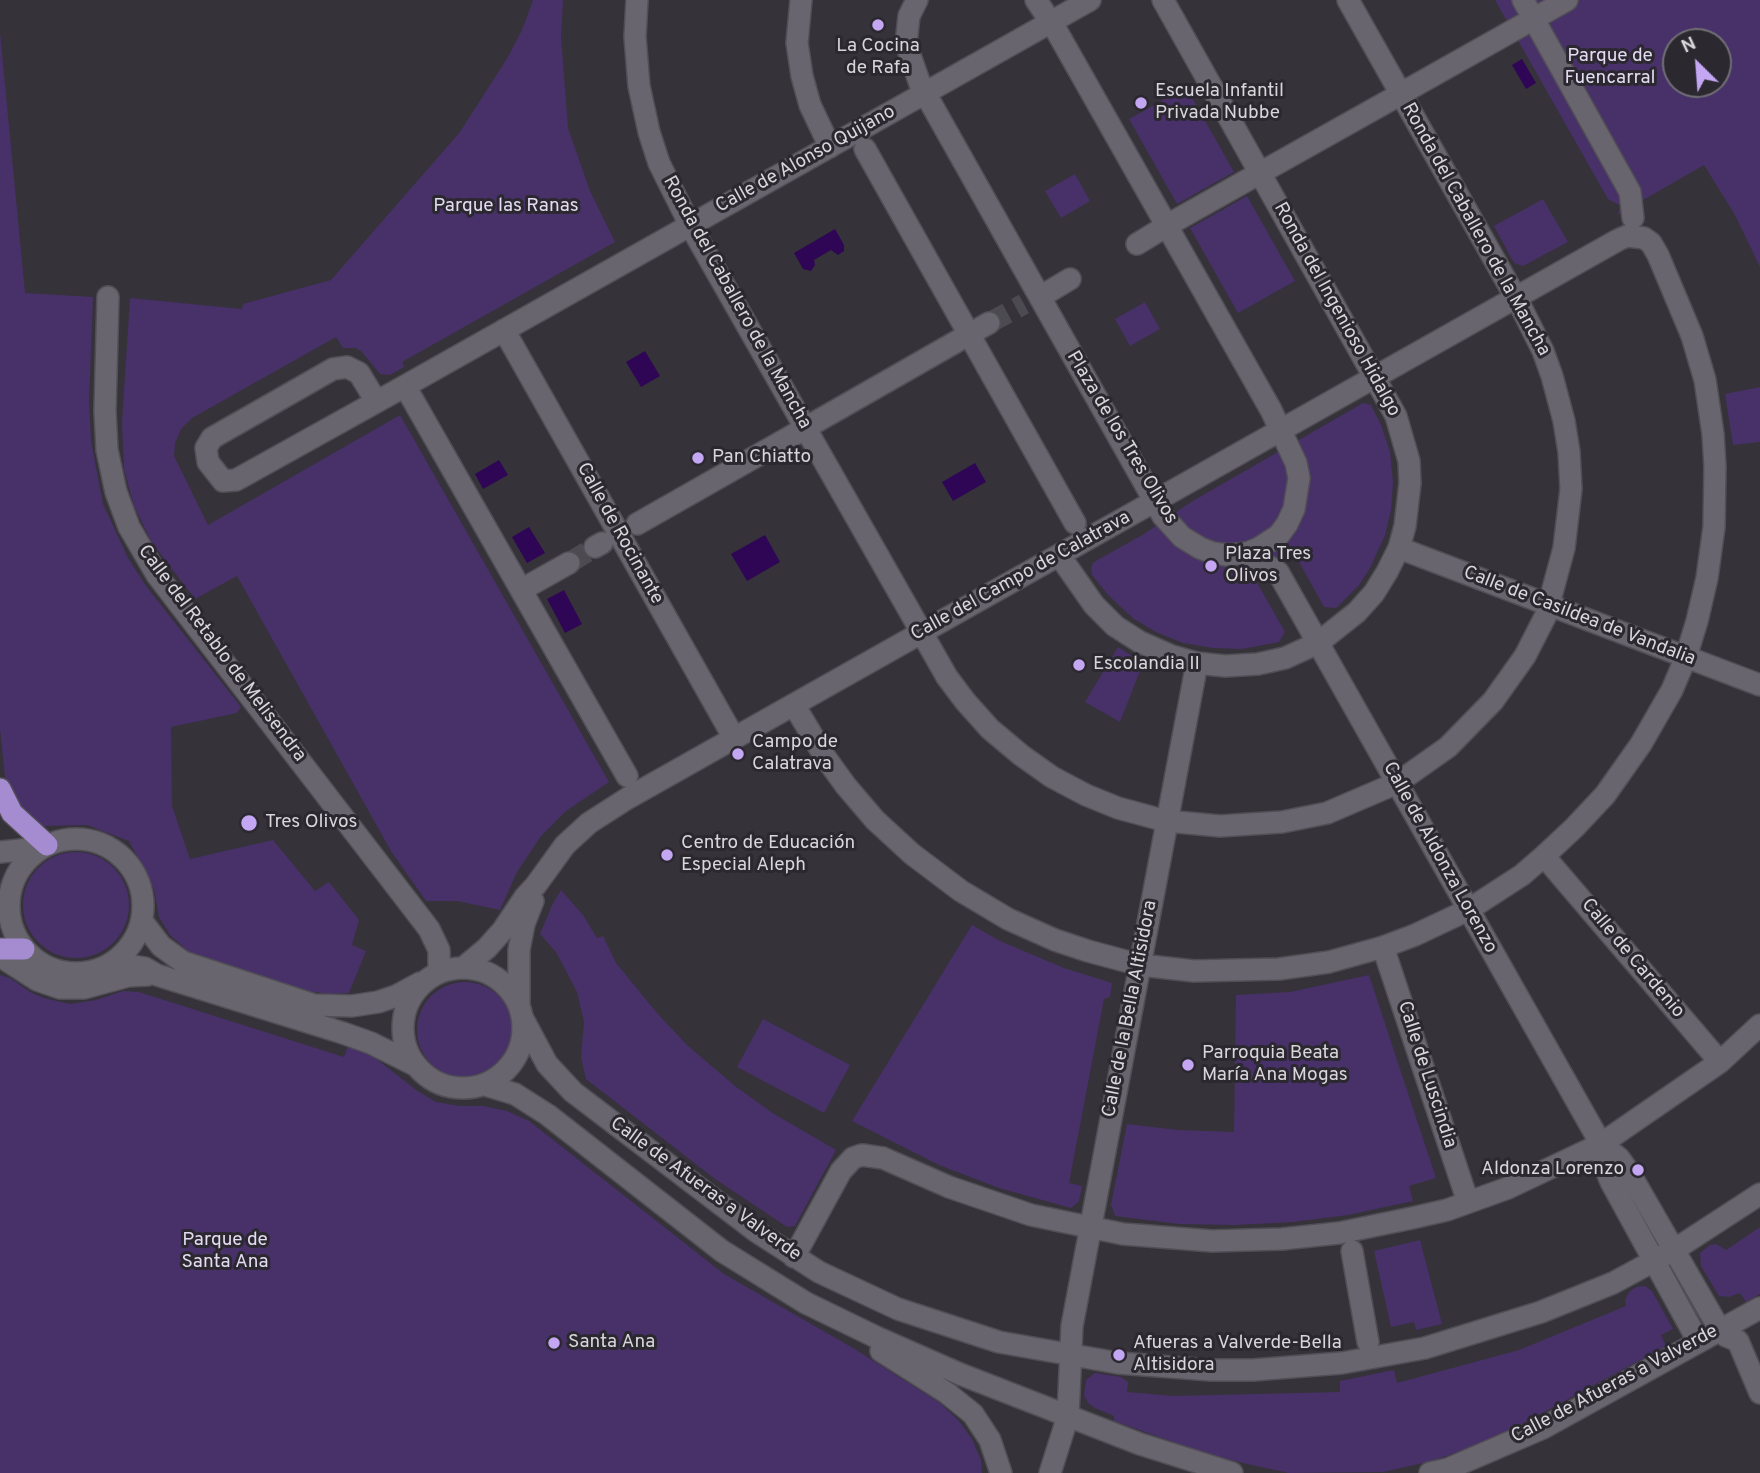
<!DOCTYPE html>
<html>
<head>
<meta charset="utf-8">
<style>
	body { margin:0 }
	#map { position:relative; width:1760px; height:1473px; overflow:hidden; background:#35323a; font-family:Overpass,sans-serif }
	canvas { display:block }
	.north { position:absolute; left:1662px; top:28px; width:70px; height:70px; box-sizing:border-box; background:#2b2830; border:2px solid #706e74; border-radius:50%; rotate:335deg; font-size:19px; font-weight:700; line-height:28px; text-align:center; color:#d8d6db }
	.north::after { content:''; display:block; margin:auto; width:24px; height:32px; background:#c3a7f2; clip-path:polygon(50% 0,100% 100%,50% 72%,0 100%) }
</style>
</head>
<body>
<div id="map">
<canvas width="1760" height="1473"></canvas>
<div class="north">N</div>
</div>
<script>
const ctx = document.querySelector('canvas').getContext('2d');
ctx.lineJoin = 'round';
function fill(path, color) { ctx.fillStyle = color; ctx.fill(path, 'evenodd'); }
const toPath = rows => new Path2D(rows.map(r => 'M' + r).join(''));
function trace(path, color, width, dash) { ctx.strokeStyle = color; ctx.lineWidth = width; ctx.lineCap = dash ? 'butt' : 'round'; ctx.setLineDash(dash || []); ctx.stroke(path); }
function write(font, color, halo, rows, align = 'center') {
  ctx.font = font + ' Overpass,sans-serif'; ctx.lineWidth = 6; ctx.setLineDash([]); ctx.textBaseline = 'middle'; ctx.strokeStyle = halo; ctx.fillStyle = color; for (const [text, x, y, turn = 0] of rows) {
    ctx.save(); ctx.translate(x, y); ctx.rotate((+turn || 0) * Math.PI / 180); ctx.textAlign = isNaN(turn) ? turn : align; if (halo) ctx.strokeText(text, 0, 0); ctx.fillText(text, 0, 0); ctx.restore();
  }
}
fill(toPath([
	[533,0,563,0,561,37,568,128,590,191,615,242,402,362,404,367,390,375,380,374,362,352,356,348,343,348,336,337,192,418,181,429,175,443,174,456,208,525,400,415,609,782,566,811,541,836,517,872,500,910,457,901,426,901,391,851,237,576,195,599,152,543,134,506,124,469,122,423,130,298,242,309,243,304,331,280,460,132,508,57,522,30],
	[1495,0,1760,0,1760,267,1735,215,1704,165,1617,215,1621,206,1608,199],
	[1676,42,1718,42,1718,84,1676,84],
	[0,33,25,293,93,297,89,400,91,441,103,504,128,558,146,586,241,707,237,713,171,727,172,806,190,859,273,840,315,891,329,882,359,920,352,945,366,951,349,993,330,994,307,991,190,953,170,935,159,917,154,889,129,841,87,825,40,826,13,800,5,777,0,729],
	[1186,87,1234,172,1177,204,1129,119],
	[1075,174,1090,201,1061,218,1045,191],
	[1247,196,1295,281,1238,313,1190,228],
	[1543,199,1568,242,1523,266,1514,263,1494,226],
	[1145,302,1160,329,1130,346,1115,319],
	[1760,387,1760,442,1733,445,1725,394],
	[1363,403,1371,405,1381,425,1390,452,1393,482,1391,510,1385,535,1370,568,1359,585,1336,608,1324,607,1293,551,1252,574,1285,632,1279,642,1242,649,1213,648,1183,643,1156,632,1134,619,1109,596,1092,575,1091,567,1094,562,1144,534,1191,502],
	[1118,647,1143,663,1120,722,1085,702],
	'23 905a53 53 0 1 1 106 0a53 53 0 1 1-106 0Z',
	[561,890,583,915,597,938,603,936,616,963,657,1013,687,1045,735,1086,774,1114,836,1150,795,1226,787,1227,715,1179,586,1079,581,1058,584,1022,577,992,556,952,540,934,552,905],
	[972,925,1000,941,1064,968,1112,983,1110,997,1104,999,1069,1183,1082,1186,1079,1201,1071,1208,999,1188,939,1165,852,1121],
	[0,975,10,978,30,992,44,998,70,1004,96,1000,123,991,139,992,344,1057,348,1046,374,1057,416,1090,436,1102,459,1106,484,1106,507,1111,529,1121,724,1274,853,1348,940,1403,959,1421,972,1439,981,1460,982,1473,0,1473],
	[1369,975,1436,1178,1409,1186,1413,1201,1348,1215,1293,1222,1235,1225,1179,1224,1115,1216,1111,1205,1127,1124,1178,1130,1234,1132,1236,995,1290,992],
	'417 1030a48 48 0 1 1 96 0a48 48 0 1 1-96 0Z',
	[763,1019,850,1065,824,1113,737,1067],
	[1760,1227,1760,1294,1746,1302,1740,1293,1729,1297,1719,1296,1701,1266,1700,1253,1710,1245,1716,1244,1726,1250],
	[1420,1240,1442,1324,1416,1330,1414,1322,1391,1327,1374,1251],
	[1645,1286,1652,1291,1673,1329,1661,1335,1666,1346,1524,1423,1480,1444,1432,1461,1383,1472,1289,1473,1247,1464,1207,1454,1114,1421,1114,1416,1095,1408,1088,1403,1084,1395,1086,1380,1095,1373,1121,1377,1128,1382,1127,1392,1174,1396,1340,1392,1340,1381,1394,1370,1397,1383,1519,1350,1626,1306,1625,1300,1629,1292,1636,1287]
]), '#473168');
fill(toPath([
	[1522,59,1536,83,1526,89,1512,65],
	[835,229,844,245,844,251,838,255,831,250,814,260,815,265,811,271,803,269,794,253],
	[645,351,660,376,641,387,626,362],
	[499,460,508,475,483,489,475,474],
	[975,463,986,482,953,501,942,482],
	[529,527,545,553,527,563,512,537],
	[765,535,780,562,747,581,731,554],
	[564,590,582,624,565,633,547,599]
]), '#2f0655');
trace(toPath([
	[989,323,1024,304],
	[569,563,595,547]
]), '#4d4b52', 21, [21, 10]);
const minor = toPath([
	[637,0,635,37,639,86,649,132,659,163,690,225,947,677,965,701,990,729,1021,755,1052,777,1086,795,1118,808,1166,821,1220,826,1282,822,1327,813,1397,783,1448,747,1493,701,1525,656,1546,615,1564,548,1571,489,1569,452,1564,421,1552,376,1543,351,1521,307,1348,0],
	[801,0,797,43,802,76,810,105,830,147],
	[917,0,909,16,906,44,920,84,1163,516,1182,537,1200,548,1213,553,1227,555,1247,553,1259,548,1279,535,1287,524,1294,509,1299,478,1296,463,1271,410,1056,30,1036,0],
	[1523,0,1630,192,1633,218],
	[1409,89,1567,0],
	[865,149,1075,523],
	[1269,168,1392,99],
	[1173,222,1251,178],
	[1137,244,1160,230],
	[1045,294,1070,279],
	[108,297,105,411,107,450,116,492,129,527,157,575,429,929,439,950,439,972],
	[504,330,734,738],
	[405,386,627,776],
	[376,401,359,373,347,367,333,369,212,438,206,448,208,462,223,481,236,480,405,386,1090,0],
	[814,423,989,323],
	[637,524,797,433],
	[595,547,602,543],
	[1399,548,1760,685],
	[1247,553,1278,572,1601,1144,1604,1165,1611,1182,1698,1341],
	[1059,555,1094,605,1115,626,1140,642,1172,656,1197,663,1225,666,1258,664,1285,658,1318,643,1357,612,1374,593,1387,572,1399,548,1405,526,1410,483,1409,461,1396,416,1163,0],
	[521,590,569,563],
	'9 906a67 67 0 1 1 134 0a67 67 0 1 1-134 0Z',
	[0,852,40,848],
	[1544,856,1720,1062],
	[142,921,161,946,183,962,314,1005,352,1006,378,1002,396,996,420,983],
	[1383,947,1468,1202],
	[0,956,37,980,60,988,84,988,128,976,148,975],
	[112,963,145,968,157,975,343,1033,371,1043,415,1065],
	'403 1028a60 60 0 1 1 120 0a60 60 0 1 1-120 0Z',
	[463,968,487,948,503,930,525,897,536,885,565,845,589,823,628,798,1618,240,1627,236,1644,238,1651,243,1658,255,1692,336,1705,380,1713,434,1715,467,1714,527,1707,578,1697,621,1686,657,1672,690,1641,744,1605,795,1574,828,1544,856,1522,875,1468,910,1415,935,1383,947,1329,962,1279,969,1194,971,1140,965,1088,951,1055,940,1008,919,961,891,912,854,875,820,846,786,825,757,794,705],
	[519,1006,519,950,524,924,533,901],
	[523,1019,547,1064,573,1092,757,1232,819,1272,898,1309,999,1342,1118,1363,1211,1370,1253,1370,1342,1363,1425,1348,1541,1312,1613,1283,1674,1250,1760,1194],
	[485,1085,515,1094,548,1115,722,1251,806,1303,876,1337,960,1374,1140,1444,1232,1473],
	[1601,1144,1619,1158,1629,1172,1720,1330,1726,1336,1738,1341,1760,1393],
	[1352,1251,1368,1342],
	[794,1257,841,1171,853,1158,862,1155,883,1158,949,1187,1031,1215,1123,1234,1212,1241,1282,1239,1339,1233,1412,1218,1447,1210,1508,1188,1601,1144,1720,1062,1760,1025],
	[881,1351,947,1393,973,1414,990,1440,1001,1473],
	[1050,1473,1068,1416,1072,1326,1197,663],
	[1430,1473,1448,1469,1543,1428,1760,1308]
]);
const highway = toPath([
	[0,789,12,813,47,845],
	[0,949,24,949]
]);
trace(minor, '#514f55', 24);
trace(highway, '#514f55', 24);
trace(minor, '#68656e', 21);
trace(highway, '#a58cd0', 21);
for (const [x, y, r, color] of [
	[878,25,7,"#c3a7f2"],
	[1141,103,7,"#c3a7f2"],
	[698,458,7,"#c3a7f2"],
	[1211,566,7,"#c3a7f2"],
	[1079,665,7,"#c3a7f2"],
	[738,754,7,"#c3a7f2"],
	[249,823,9,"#c3a7f2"],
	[667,855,7,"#c3a7f2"],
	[1188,1065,7,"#c3a7f2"],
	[1638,1170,7,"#c3a7f2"],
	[554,1343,7,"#c3a7f2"],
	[1119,1355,7,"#c3a7f2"]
]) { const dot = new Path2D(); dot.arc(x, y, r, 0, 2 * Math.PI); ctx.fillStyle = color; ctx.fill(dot); trace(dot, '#2b2830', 2.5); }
write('19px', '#d8d6db', '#2b2830', [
	["La Cocina",878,47,"center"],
	["de Rafa",878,69,"center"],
	["Escuela Infantil",1155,92],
	["Privada Nubbe",1155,114],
	["Pan Chiatto",712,458],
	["Plaza Tres",1225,555],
	["Olivos",1225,577],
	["Escolandia II",1093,665],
	["Campo de",752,743],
	["Calatrava",752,765],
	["Tres Olivos",265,823],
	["Centro de Educación",681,844],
	["Especial Aleph",681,866],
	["Parroquia Beata",1202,1054],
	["María Ana Mogas",1202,1076],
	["Aldonza Lorenzo",1624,1170,"right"],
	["Santa Ana",568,1343],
	["Afueras a Valverde-Bella",1133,1344],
	["Altisidora",1133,1366]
], 'left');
write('19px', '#e2dbf1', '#2b2830', [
	["Parque de",1610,57],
	["Fuencarral",1610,79],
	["Parque las Ranas",506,207],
	["Parque de",225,1241],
	["Santa Ana",225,1263]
]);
write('19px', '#d8d6db', '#2b2830', [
	["Calle de Alonso Quijano",806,160,-29],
	["Ronda del Caballero de la Mancha",1475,230,61],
	["Ronda del Caballero de la Mancha",736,303,61],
	["Ronda del Ingenioso Hidalgo",1336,310,61],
	["Plaza de los Tres Olivos",1121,438,59],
	["Calle de Rocinante",619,534,61],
	["Calle del Campo de Calatrava",1021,577,-29],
	["Calle de Casildea de Vandalia",1579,617,21],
	["Calle del Retablo de Melisendra",221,654,53],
	["Calle de Aldonza Lorenzo",1439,858,61],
	["Calle de Cardenio",1632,959,50],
	["Calle de la Bella Altisidora",1131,1009,-79],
	["Calle de Luscindia",1426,1075,72],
	["Calle de Afueras a Valverde",705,1190,36],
	["Calle de Afueras a Valverde",1615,1385,-28]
]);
</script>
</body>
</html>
